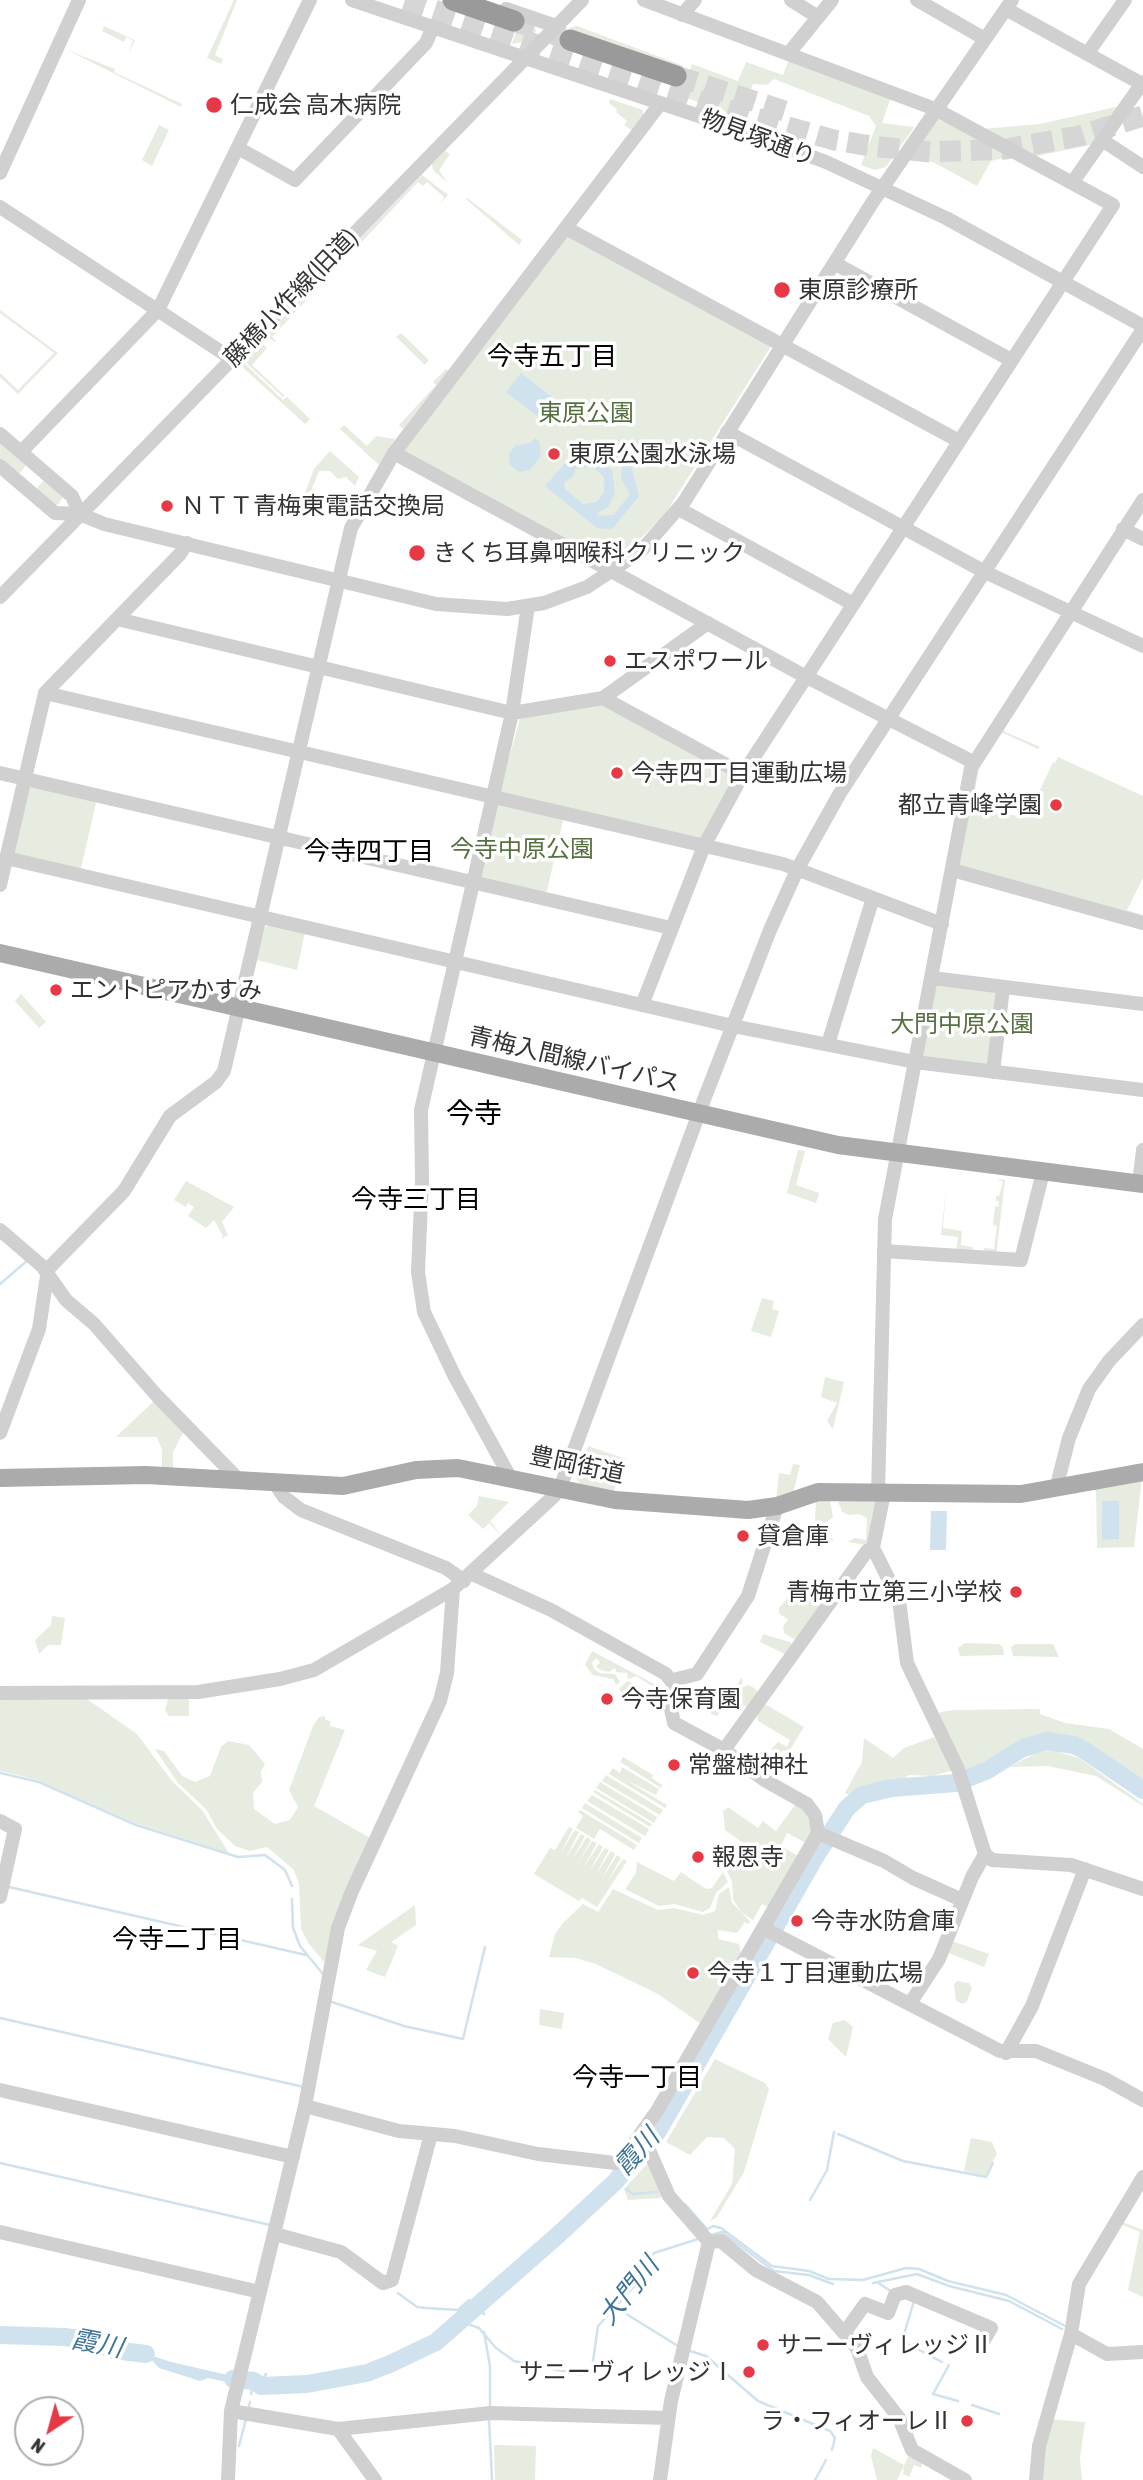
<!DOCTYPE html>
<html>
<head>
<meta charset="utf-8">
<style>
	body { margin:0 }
	#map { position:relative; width:1143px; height:2480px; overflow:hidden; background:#fff; font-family:"Asap Condensed",sans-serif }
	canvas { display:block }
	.north { position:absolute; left:14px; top:2396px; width:70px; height:70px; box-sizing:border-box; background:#fff; border:2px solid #adadad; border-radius:50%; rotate:216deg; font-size:19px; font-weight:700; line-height:28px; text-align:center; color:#333 }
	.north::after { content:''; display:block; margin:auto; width:24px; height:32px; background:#e63946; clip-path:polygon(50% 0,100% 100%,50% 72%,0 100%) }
</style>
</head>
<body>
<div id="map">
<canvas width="1143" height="2480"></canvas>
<div class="north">N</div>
</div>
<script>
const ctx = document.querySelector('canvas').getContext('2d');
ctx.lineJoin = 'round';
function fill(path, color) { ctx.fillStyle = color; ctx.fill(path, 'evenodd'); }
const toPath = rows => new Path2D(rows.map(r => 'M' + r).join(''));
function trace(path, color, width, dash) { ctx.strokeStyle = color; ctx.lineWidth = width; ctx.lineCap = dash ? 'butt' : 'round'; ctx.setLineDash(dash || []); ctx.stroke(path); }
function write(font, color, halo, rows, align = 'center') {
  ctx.font = font + ' "Asap Condensed","Noto Sans JP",sans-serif'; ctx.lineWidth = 7; ctx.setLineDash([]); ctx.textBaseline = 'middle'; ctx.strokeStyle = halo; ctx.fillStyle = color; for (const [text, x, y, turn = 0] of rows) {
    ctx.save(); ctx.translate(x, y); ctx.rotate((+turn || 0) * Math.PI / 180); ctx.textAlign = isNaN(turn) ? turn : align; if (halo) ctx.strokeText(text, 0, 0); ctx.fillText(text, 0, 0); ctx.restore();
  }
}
fill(toPath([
	[234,0,237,0,215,55,223,59,221,64,207,58],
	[520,19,534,24,536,31,527,41,512,44],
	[97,23,135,40,128,55,133,40,126,37,124,42,102,31,104,26],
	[577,26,684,66,682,69,569,31,557,60,554,45,571,27],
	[67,50,115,69,114,72,182,104,181,107],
	[789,59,891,97,882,123,914,127,886,167,875,170,861,165,876,126,869,116,774,79,767,85,753,84,741,117,681,96,692,64,738,81,746,62,783,75],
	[610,99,643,110,644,117,633,131,624,125,627,121,616,112,617,109,609,103],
	[1120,106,1094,144,1033,157,982,129,1040,124],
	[938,119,1013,156,991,161,977,186,933,162,910,160],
	[159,125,169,130,152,166,142,160],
	[445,151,450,154,439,170,447,182,433,170,432,164],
	[422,175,448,195,441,203,444,197,427,182,423,186,418,182,357,247,354,244],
	[467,198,522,240,519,245,466,199],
	[571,236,769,344,770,348,665,514,623,556,608,563,405,453,404,449,567,237],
	[327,272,330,275,272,337,276,341,274,342,266,334],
	[0,310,58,353,18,394,0,377,0,373,18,390,54,353,0,313],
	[401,333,429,360,425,365,396,337],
	[259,341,267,348,252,365,284,395,283,397,242,359],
	[241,360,283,400,287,397,310,419,305,424,238,363],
	[446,369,448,371,403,429,399,425,436,385,433,382],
	[344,425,367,446,376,436,395,439,379,465,340,429],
	[0,438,28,463,18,475,0,460],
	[330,451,359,477,355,486,346,477,338,479,330,471,319,471,312,488,314,494,343,506,344,510,339,512,306,504,303,498,314,469],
	[46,478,63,496,59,504,55,505,35,490],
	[601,704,735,776,703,839,503,795,500,791,520,718],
	[999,729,1040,747,1038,749,1001,732,979,768,972,807,1027,818,1053,762,1055,763,1058,757,1143,796,1143,878,1127,910,1143,915,1143,918,961,868,958,864,976,767],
	[28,787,94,799,96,803,81,868,77,870,16,855,13,852],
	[500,804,559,817,563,821,547,891,542,894,483,880,481,876,496,806],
	[269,924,305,932,297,970,257,960,265,928],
	[939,983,997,991,987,1066,924,1059,922,1055,935,987],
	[21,994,46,1022,39,1028,15,1001],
	[798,1150,805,1151,796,1185,819,1193,816,1203,787,1193],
	[997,1179,1005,1180,996,1257,983,1256,984,1248,994,1249,997,1226,993,1225,995,1206,998,1207,999,1201,996,1201,996,1196,999,1196,1003,1182],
	[186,1181,234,1207,222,1222,228,1235,221,1239,223,1236,214,1220,206,1228,188,1216,194,1207,188,1203,186,1207,174,1200],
	[946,1190,943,1228,962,1231,961,1245,973,1247,972,1255,956,1253,958,1237,941,1235],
	[762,1298,774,1301,772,1309,779,1311,771,1337,751,1331],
	[825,1377,844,1382,833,1429,827,1421,837,1403,821,1397],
	[155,1400,185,1429,173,1452,173,1471,162,1470,162,1450,157,1437,116,1437],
	[588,1446,626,1459,614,1491,582,1488,576,1477],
	[793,1464,800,1465,793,1494,776,1500,779,1473,790,1475],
	[1142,1478,1134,1547,1097,1548,1096,1490,1090,1489],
	[479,1496,509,1502,490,1521,501,1535,489,1523,483,1529,468,1515,477,1506],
	[816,1500,830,1500,833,1517,821,1527,826,1538,833,1538,832,1542,814,1538],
	[879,1500,867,1545,847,1542,855,1538,866,1540,867,1518,859,1514,849,1515,842,1512,838,1501],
	[795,1589,820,1606,796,1640,784,1633,783,1626,788,1620,779,1613,779,1608],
	[52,1616,65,1618,61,1645,48,1645,39,1654,35,1640,51,1625],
	[763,1634,790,1642,793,1645,787,1655,760,1642],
	[965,1643,999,1644,1003,1647,1004,1655,960,1656,958,1648],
	[1015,1644,1053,1644,1059,1657,1013,1656,1011,1647],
	[592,1651,654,1684,657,1689,636,1676,628,1679,627,1673,616,1672,615,1668,609,1672,600,1670,596,1666,600,1663,597,1658,592,1662,594,1669,600,1673,615,1674,620,1682,616,1685,613,1679,593,1675,585,1665],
	[741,1678,743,1680,740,1688,749,1685,757,1690,756,1698,749,1707,744,1706,731,1696],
	[627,1681,633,1683,633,1687,636,1688,630,1697,623,1696,619,1689],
	[708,1690,730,1699,717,1716,711,1714],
	[84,1697,137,1734,171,1780,202,1810,229,1853,135,1823,38,1780,0,1771,0,1698],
	[168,1698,189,1698,189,1716,169,1716,165,1710],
	[763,1703,804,1727,788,1753,783,1750,778,1756,771,1749,778,1742,787,1747,790,1740,758,1721,757,1714],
	[1040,1709,1040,1714,1065,1723,1109,1729,1143,1749,1143,1782,1081,1741,1058,1736,1028,1739,985,1764,966,1770,939,1715,940,1712,955,1710],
	[325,1716,325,1720,330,1721,330,1726,345,1730,314,1806,372,1839,324,1962,309,1944,301,1929,299,1884,294,1870,267,1847,250,1851,235,1846,217,1829,206,1809,178,1783,155,1749,164,1751,182,1776,195,1782,210,1776,221,1747,228,1741,249,1745,265,1764,261,1771,262,1782,253,1793,254,1809,275,1824,290,1820,298,1807,289,1790,313,1726,319,1717],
	[934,1737,954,1770,932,1776,909,1775,900,1782,886,1782,851,1796,845,1793,862,1762,864,1738,893,1758,904,1748],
	[1052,1750,1079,1758,1143,1804,1143,1806,1096,1776,1048,1766,1010,1767,1034,1754],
	[623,1757,653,1775,652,1778,662,1785,661,1788,620,1762],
	[622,1767,659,1789,656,1795,626,1780,667,1805,665,1808,609,1774,613,1768,620,1773],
	[606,1775,663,1810,660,1815,602,1781],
	[600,1782,657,1817,654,1823,596,1788],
	[595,1790,652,1824,650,1827,593,1792],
	[592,1795,649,1829,645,1836,587,1801],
	[585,1803,642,1838,639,1843,582,1808],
	[796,1804,807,1813,811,1832,806,1843,787,1833,781,1846,798,1856,768,1907,762,1904,753,1920,741,1912,733,1899,732,1882,726,1869,746,1845,725,1830,723,1811,728,1807,758,1828,763,1821,776,1831],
	[580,1810,637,1845,634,1850,600,1829,594,1839,576,1828,583,1816,578,1812],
	[569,1827,573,1829,560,1854,575,1830,579,1832,566,1858,581,1834,585,1836,571,1861,587,1837,591,1840,577,1865,592,1841,597,1843,583,1868,599,1844,603,1847,589,1872,605,1848,609,1850,595,1876,611,1851,615,1854,602,1879,617,1855,621,1858,607,1882,623,1859,627,1861,597,1907,582,1898,579,1901,534,1874,550,1848,555,1850],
	[637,1862,674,1881,681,1872,706,1889,712,1888,723,1872,728,1882,716,1893,710,1908,703,1912,674,1904,659,1906,625,1889,636,1873],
	[729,1887,732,1903,749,1920,750,1924,745,1922,737,1933,718,1930,718,1939,739,1944,741,1955,701,2024,658,1994,596,1964,576,1958,549,1957,555,1934,563,1923,583,1904,598,1912,613,1889,658,1910,674,1908,703,1915,715,1911,719,1894],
	[415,1905,416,1925,391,1942,398,1946,385,1977,366,1970,377,1951,358,1945],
	[949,1940,989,1954,984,1967,944,1951],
	[957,1981,969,1983,972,1988,967,2001,963,2004,956,2001,954,1984],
	[540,2009,564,2013,562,2029,539,2025],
	[845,2020,853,2027,846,2057,828,2039,833,2023],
	[715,2059,765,2083,769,2089,744,2172,717,2217,710,2221,732,2184,735,2149,724,2138,707,2137,690,2155,666,2142],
	[971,2138,992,2142,997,2154,985,2176,964,2171],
	[648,2163,662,2194,660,2198,628,2200,624,2189],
	[1122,2222,1143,2230,1143,2297,1128,2290,1140,2232,1120,2224],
	[1050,2419,1085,2422,1080,2458,1082,2480,1040,2480],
	[494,2445,536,2446,535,2480,495,2480],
	[873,2448,904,2465,910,2453,922,2463,921,2468,914,2465,909,2477,903,2474,904,2466,897,2480,877,2480,871,2456]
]), '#e6ecdf');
fill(toPath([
	[521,373,552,397,537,416,506,392],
	[535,438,539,441,541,456,530,470,519,472,510,465,509,454,515,446,531,443],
	[604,451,605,454,619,452,629,459,639,496,613,528,608,529,597,528,545,486,569,459,597,455],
	[616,460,622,465,621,479,630,494,614,515,600,516,597,513,608,507,615,493,612,470,605,464],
	[592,466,604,477,604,492,597,502,583,504,565,489,564,483,574,475,575,469],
	[1102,1501,1119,1501,1119,1539,1102,1540],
	[931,1511,947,1511,946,1550,930,1550],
	[129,2348,171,2362,254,2381,231,2383,208,2378,200,2381,159,2368,150,2358,123,2350]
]), '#cfe2ee');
trace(toPath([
	[0,1284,28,1260],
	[0,1773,39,1782,136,1825,238,1857,265,1855,285,1870,292,1886],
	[9,1887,306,1955],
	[292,1899,293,1928,300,1946,323,1974],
	[329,2001,404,2026,463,2039,485,1947],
	[0,2018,304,2087],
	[838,2134,903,2161,986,2177,993,2163],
	[0,2163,270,2225],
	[621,2175,624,2181],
	[627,2189,632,2194,657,2192],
	[810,2200,827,2170,834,2132],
	[685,2204,706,2228],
	[704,2231,713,2226,721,2228,772,2266,809,2271,829,2279,863,2280,906,2268,919,2269,948,2281,1006,2295,1065,2326],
	[711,2235,722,2232,774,2271,809,2275,833,2284],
	[877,2282,892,2292],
	[873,2283,917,2274,949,2286,1009,2301,1062,2329],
	[398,2293,417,2307,426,2308,458,2310,469,2300],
	[914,2301,902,2341,942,2362],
	[472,2302,484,2314],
	[615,2307,678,2346],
	[462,2322,479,2328,496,2348,514,2361,582,2375,592,2368,598,2326,638,2282,654,2253,698,2239],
	[484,2332,490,2366,490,2407],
	[687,2350,706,2356,758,2401,830,2431,835,2438,832,2450],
	[949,2365,933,2394,958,2401],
	[251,2394,254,2381,262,2380,266,2374],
	[972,2405,999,2414],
	[248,2410,250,2402],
	[489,2418,492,2480],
	[239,2446,246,2419],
	[815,2480,826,2460]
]), '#cfe2ee', 2.5);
trace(toPath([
	[0,2335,65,2337,90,2341,114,2350,146,2354],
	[233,2379,254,2381,261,2386,307,2384,367,2373,392,2363,436,2342,558,2235,615,2182,658,2131,817,1854,847,1808,862,1795,892,1788,956,1783,988,1770,1023,1748,1047,1741,1074,1745,1084,1750,1143,1790]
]), '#cfe2ee', 18);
trace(toPath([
	[405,0,728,110,834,140,871,146,930,152,1006,149,1079,136,1143,116],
	[514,21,568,39],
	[676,76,794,114]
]), '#d6d6d6', 21, [21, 10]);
trace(toPath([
	[352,0,726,125,826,162,946,218,1143,326],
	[791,0,818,17],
	[917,0,985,39],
	[506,9,556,26],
	[1006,9,1142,84],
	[682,15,695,0],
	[789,53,832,0],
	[1087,54,1125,0],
	[1102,140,1143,167],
	[238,148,295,180,426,43,433,27],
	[0,173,79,0],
	[1072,183,1143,82],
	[0,207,232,359],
	[566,228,959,441],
	[834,263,1011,360],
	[727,432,985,572,1143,646],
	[0,434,72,496,80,514],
	[21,452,158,310,310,0],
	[394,453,799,673,973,762],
	[0,466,55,513,80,514,104,524,436,604,507,609,544,603,587,587,640,552,684,502,872,203,1012,0],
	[679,509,853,604],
	[1123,529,1143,539],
	[0,597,582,0],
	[117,619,512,713,603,698,708,623],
	[45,693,783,864,942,924],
	[603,698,743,774],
	[0,773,671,928],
	[6,858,733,1026,915,1062,1143,1090],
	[952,870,1143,923],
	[0,885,45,693,180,554,187,543],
	[932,978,1143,1004],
	[642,1005,704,846,743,774,1113,205,935,109,644,0],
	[828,1044,873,898],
	[993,1072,1003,988],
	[1139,1183,1143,1150],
	[0,1230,42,1266,66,1300,94,1324,158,1397,238,1479],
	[884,1251,1021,1260,1043,1172],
	[0,1433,39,1329,48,1269,124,1191,170,1116,216,1082,224,1071,351,528,394,453,660,104],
	[510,1477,455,1377,424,1312,418,1272,422,1179,421,1110,512,713,528,606],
	[274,1482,284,1497,301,1510,446,1568,464,1581],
	[1056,1489,1069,1438,1089,1389,1109,1361,1143,1325],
	[878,1493,885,1219,971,768,1143,500],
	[884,1493,873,1548,899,1600,907,1663,958,1769,985,1854,972,1877,939,1959,911,2002],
	[673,1680,697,1674,748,1596,777,1506],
	[0,1693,198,1692,280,1679,314,1670,453,1589,554,1496,560,1488,705,1097,770,930,798,868,840,793,1143,329],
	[724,1750,867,1551,873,1548],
	[0,1821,15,1829,0,1897],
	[818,1833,884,1861,913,1878,962,1900],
	[985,1854,992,1860,1071,1865,1143,1889],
	[763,1928,1000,2051,1036,2051,1105,2079,1143,2100],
	[1006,2053,1032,2006,1085,1869],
	[0,2090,293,2157],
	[305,2106,399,2131,455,2136,538,2154,615,2163,626,2154,657,2111,818,1833,815,1815,807,1804,766,1781,724,1750,674,1723,671,1709,674,1685,666,1674,551,1610,472,1574],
	[642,2134,669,2196,709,2242],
	[0,2232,260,2292],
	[275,2234,341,2252,383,2283,392,2280,431,2134],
	[709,2242,721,2241,756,2270,817,2302,857,2348,867,2377,899,2418,912,2450,965,2480],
	[845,2332,865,2304,888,2313,895,2295,906,2292,991,2328,984,2340],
	[1071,2334,1107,2354,1143,2352],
	[231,2411,338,2429,491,2413,668,2418],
	[338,2429,375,2480],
	[228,2480,231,2411,305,2106,338,1928,352,1891,440,1701,447,1673,453,1589],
	[660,2480,671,2401,709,2242],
	[1036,2480,1039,2446,1071,2334,1079,2284,1143,2177]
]), '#d0d0d0', 14);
trace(toPath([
	[0,953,838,1145,1143,1184],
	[0,1478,146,1475,343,1486,416,1470,458,1468,615,1500,748,1510,777,1506,818,1492,1021,1494,1143,1472]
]), '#ababab', 18);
trace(toPath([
	[453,0,514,21],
	[570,40,676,76]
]), '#9a9a9a', 21);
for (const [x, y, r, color] of [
	[214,105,9,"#e63946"],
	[782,290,9,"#e63946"],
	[554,454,7,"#e63946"],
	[167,506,7,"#e63946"],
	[417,553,9,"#e63946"],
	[610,661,7,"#e63946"],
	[617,773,7,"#e63946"],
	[1056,805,7,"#e63946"],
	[56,990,7,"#e63946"],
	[743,1536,7,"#e63946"],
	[1016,1592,7,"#e63946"],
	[607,1699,7,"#e63946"],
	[674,1765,7,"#e63946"],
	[698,1857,7,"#e63946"],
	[797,1921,7,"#e63946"],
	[693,1973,7,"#e63946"],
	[763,2345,7,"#e63946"],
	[749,2372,7,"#e63946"],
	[967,2421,7,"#e63946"]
]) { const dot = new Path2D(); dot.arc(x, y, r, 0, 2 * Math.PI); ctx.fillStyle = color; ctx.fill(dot); trace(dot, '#fff', 2.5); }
write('24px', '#333', '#fff', [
	["仁成会 高木病院",230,105],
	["東原診療所",798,290],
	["東原公園水泳場",568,454],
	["ＮＴＴ青梅東電話交換局",181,506],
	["きくち耳鼻咽喉科クリニック",433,553],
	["エスポワール",624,661],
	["今寺四丁目運動広場",631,773],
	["都立青峰学園",1042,805,"right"],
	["エントピアかすみ",70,990],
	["貸倉庫",757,1536],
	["青梅市立第三小学校",1002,1592,"right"],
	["今寺保育園",621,1699],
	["常盤樹神社",688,1765],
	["報恩寺",712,1857],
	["今寺水防倉庫",811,1921],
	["今寺１丁目運動広場",707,1973],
	["サニーヴィレッジⅡ",777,2345],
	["サニーヴィレッジⅠ",735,2372,"right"],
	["ラ・フィオーレⅡ",953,2421,"right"]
], 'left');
write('24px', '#333', '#fff', [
	["物見塚通り",758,138,20],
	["藤橋小作線(旧道)",291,298,-46],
	["青梅入間線バイパス",574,1060,13],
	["豊岡街道",577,1465,12]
]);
write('24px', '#56703f', '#fff', [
	["東原公園",586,413],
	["今寺中原公園",522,849],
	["大門中原公園",962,1024]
]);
write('26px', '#000', '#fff', [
	["今寺五丁目",552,357],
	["今寺四丁目",369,852],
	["今寺三丁目",416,1200],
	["今寺二丁目",177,1940],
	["今寺一丁目",637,2078]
]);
write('italic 26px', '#3f7597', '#fff', [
	["霞川",637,2152,-48],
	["大門川",629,2291,-51],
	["霞川",97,2344,11]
]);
write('28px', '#000', '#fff', [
	["今寺",474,1114]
]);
</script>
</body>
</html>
